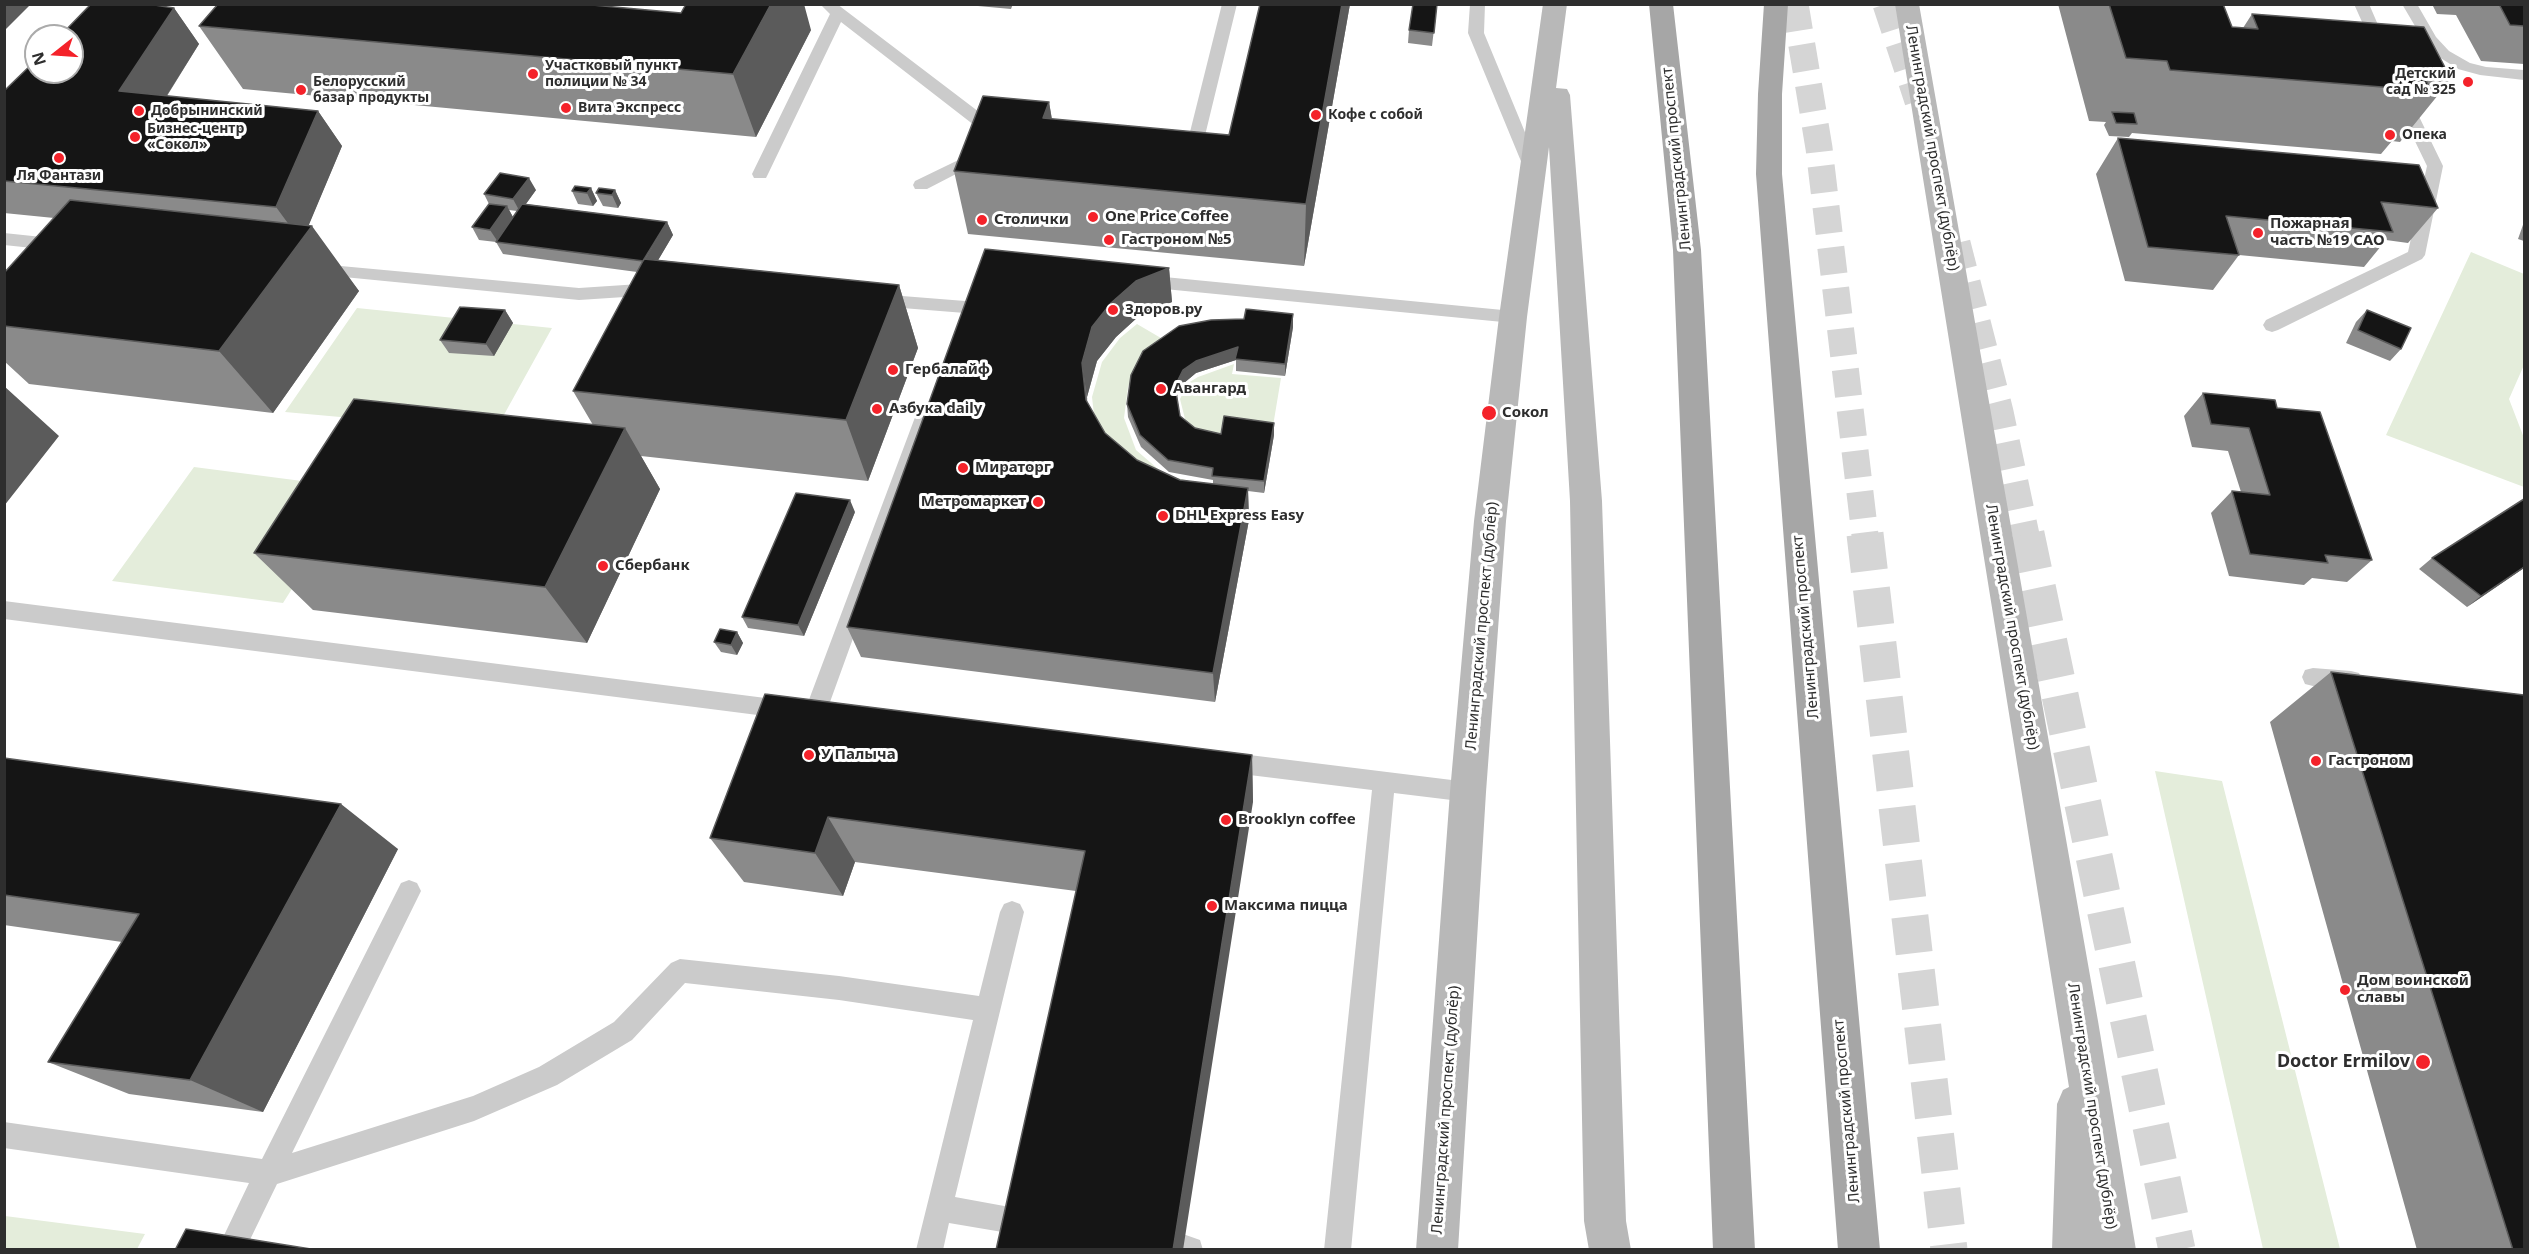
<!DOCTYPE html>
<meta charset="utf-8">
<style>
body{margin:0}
#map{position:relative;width:2529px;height:1254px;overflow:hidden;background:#fff;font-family:"Noto Sans",sans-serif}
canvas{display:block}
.frame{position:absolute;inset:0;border:6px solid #2e2e2e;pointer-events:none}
.north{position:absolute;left:24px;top:24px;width:60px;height:60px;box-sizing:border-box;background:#fff;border:2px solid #ababab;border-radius:50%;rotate:253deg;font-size:16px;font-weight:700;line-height:24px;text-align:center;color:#2e2e2e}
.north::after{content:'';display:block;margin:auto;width:21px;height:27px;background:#f4222a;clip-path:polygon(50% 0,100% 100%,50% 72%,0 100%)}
</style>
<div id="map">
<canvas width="2529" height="1254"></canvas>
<div class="frame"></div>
<div class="north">N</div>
</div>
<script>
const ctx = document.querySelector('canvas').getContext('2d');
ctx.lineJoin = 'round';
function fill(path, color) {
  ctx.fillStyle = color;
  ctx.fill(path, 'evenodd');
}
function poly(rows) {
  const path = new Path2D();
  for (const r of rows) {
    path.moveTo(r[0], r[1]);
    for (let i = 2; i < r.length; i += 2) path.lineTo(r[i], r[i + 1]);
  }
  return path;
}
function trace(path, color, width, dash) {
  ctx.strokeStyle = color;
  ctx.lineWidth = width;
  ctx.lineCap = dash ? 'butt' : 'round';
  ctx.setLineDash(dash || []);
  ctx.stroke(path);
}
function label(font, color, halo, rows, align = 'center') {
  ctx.font = font + ' "Noto Sans",sans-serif';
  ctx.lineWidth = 6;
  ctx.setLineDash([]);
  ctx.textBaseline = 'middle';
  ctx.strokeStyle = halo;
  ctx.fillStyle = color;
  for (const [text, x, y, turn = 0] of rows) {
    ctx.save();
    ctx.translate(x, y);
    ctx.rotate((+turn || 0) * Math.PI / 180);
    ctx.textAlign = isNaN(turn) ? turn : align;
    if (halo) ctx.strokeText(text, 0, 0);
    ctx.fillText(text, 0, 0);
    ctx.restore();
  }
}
fill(poly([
 [2471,252,2524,274,2524,365,2509,399,2524,438,2524,487,2386,435],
 [357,308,552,328,495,431,285,412],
 [1137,324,1166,341,1139,361,1128,387,1124,418,1136,450,1165,475,1206,485,1185,509,1096,432,1092,397,1102,362,1120,338],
 [1234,364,1232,374,1281,378,1272,432,1222,425,1219,442,1187,427,1180,399,1188,383,1198,377],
 [194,467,356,488,283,603,112,581],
 [2155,771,2222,781,2340,1249,2263,1249],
 [5,1216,145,1234,137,1249,5,1249]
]), '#e4eddb');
trace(poly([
 [1795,4,1819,148,1865,535],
 [1886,4,1918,101],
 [1957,243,2000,412,2026,535]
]), '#d5d5d5', 27, [27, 14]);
trace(poly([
 [1865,534,1949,1250],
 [2026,534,2177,1250]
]), '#d5d5d5', 37, [37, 18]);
fill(poly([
 [820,4,837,4,1004,131,1006,135,1004,139,992,139,841,22,768,174,766,178,754,178,752,174,830,14,820,4],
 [1222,4,1237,4,1200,156,1198,160,1189,161,1183,160,1181,156,1185,152,1222,4],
 [1470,4,1485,4,1484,33,1541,171,1539,175,1533,176,1527,175,1525,171,1468,33,1470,4],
 [2354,4,2369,4,2388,48,2385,51,2375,51,2354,4],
 [2402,4,2417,4,2436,37,2449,51,2470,63,2486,67,2524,70,2524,80,2480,75,2458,69,2439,57,2425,43,2402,4],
 [2403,95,2411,100,2443,166,2425,255,2422,259,2278,330,2272,332,2266,330,2263,325,2266,320,2408,252,2427,166,2395,100,2403,95],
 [979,150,985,151,987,155,985,159,927,189,915,189,913,185,915,181,979,150],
 [4,233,61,239,67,241,70,245,67,249,61,251,4,245,4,233],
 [319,264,579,288,655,283,661,285,664,289,661,293,655,295,579,300,313,274,310,270,313,266,319,264],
 [1144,275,1513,311,1519,312,1522,317,1519,322,1513,323,1144,287,1138,285,1135,281,1138,277,1144,275],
 [877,294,965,301,971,302,974,307,971,312,965,313,877,306,871,304,868,300,871,296,877,294],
 [926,405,933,407,935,412,826,713,823,720,815,723,807,720,804,713,917,412,919,407,926,405],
 [4,601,789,701,797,703,800,710,797,717,789,719,4,619,4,601],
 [2313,668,2351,671,2359,673,2362,680,2359,687,2351,689,2313,686,2305,684,2302,677,2305,670,2313,668],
 [1225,752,1468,782,1476,785,1479,792,1476,799,1468,802,1394,793,1351,1250,1324,1250,1372,790,1225,772,1217,769,1214,762,1217,755,1225,752],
 [409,880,417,883,421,891,292,1153,473,1096,539,1067,614,1022,671,963,680,959,839,976,979,996,1000,912,1004,904,1012,901,1020,904,1024,912,955,1197,1026,1210,1035,1214,1039,1223,1035,1232,1026,1236,949,1223,943,1250,916,1250,973,1020,839,1000,685,983,632,1040,557,1085,474,1121,277,1184,245,1250,217,1250,249,1183,4,1148,4,1122,262,1159,401,883,409,880],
 [1183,1234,1200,1240,1203,1250,1170,1250,1173,1238,1183,1234]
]), '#cbcbcb');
fill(poly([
 [1543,4,1567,4,1556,88,1567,89,1570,95,1602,501,1626,1221,1631,1250,1589,1250,1584,1221,1570,501,1549,147,1527,317,1506,521,1486,792,1458,1250,1416,1250,1450,792,1474,521,1499,317,1543,4],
 [1895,4,1919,4,2098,1021,2136,1250,2052,1250,2057,1104,2063,1090,2069,1087,1895,4]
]), '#b8b8b8');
fill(poly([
 [1649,4,1673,4,1701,250,1755,1250,1713,1250,1673,250,1649,4],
 [1764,4,1788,4,1782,94,1782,174,1880,1250,1838,1250,1756,174,1758,94,1764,4]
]), '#a6a6a6');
fill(poly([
 [956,4,1013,4,1011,9],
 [1260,4,1350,4,1304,266,968,234,954,171,1049,102,1052,119,1229,135],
 [1437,4,1432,46,1408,43,1409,30],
 [2058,4,2223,4,2232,27,2243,28,2252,14,2451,79,2400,142,2392,141,2381,154,2132,133,2129,137,2109,136,2104,125,2106,122,2089,121],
 [2432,4,2524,4,2524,64,2481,61,2456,15,2437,14],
 [174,8,199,44,167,96,318,111,342,146,308,226,359,291,273,413,29,384,4,361,4,273,54,218,4,213,4,91],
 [199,26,811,30,756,137,243,89],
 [2118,138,2438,208,2408,243,2386,240,2364,267,2239,255,2213,290,2125,281,2096,174],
 [591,188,597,201,593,206,578,204,572,191],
 [536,190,526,204,667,222,673,235,658,260,899,285,918,348,868,481,641,456,660,489,587,643,313,610,254,553,593,425,573,391,637,272,503,254,496,242,479,240,472,227,489,204,484,194],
 [509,210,517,211,513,217],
 [615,190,621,203,618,208,603,206,596,193],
 [2524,222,2524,241,2518,239],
 [1169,268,1172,302,1139,316,1116,337,1097,361,1087,397,1087,402,1105,433,1137,460,1180,480,1213,484,1213,480,1169,472,1141,447,1128,417,1127,404,1244,319,1293,314,1293,327,1285,376,1236,371,1236,360,1196,373,1184,383,1177,396,1180,416,1195,428,1221,434,1274,435,1264,493,1248,491,1249,520,1215,702,861,657,847,627],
 [505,310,513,323,494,356,449,353,440,340],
 [2367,310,2401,349,2390,361,2346,343,2356,322],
 [2203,393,2277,408,2372,560,2347,582,2312,578,2304,585,2229,576,2211,513,2232,491,2241,492,2228,451,2192,447,2184,416],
 [855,512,804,636,748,628,742,617],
 [2432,558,2524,568,2467,607,2419,569],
 [737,632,743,643,737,655,721,652,714,642],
 [2331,672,2524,695,2524,1250,2417,1250,2270,722],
 [765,694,1252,755,1253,802,1076,891,855,862,843,896,744,882,710,838],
 [4,758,398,849,263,1112,129,1094,48,1062,122,942,4,925]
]), '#8a8a8a');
fill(poly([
 [4,4,31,4,4,31],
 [771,4,804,4,811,30,756,137,733,74],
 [1342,4,1350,4,1304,266,1306,204],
 [174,8,199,44,147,127,119,91],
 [1049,102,1059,164,1043,118],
 [318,111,342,146,303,239,312,226,359,291,273,413,219,351,301,241,276,207],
 [529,178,536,190,520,212,513,199],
 [591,188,597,201,593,206,587,193],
 [615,190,621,203,618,208,612,195],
 [507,206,514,219,498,242,490,230],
 [667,222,673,235,650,274,644,261],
 [1169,268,1172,302,1139,316,1116,337,1097,361,1087,397,1092,433,1082,363,1092,327,1111,303,1136,281],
 [899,285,918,348,868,481,846,420],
 [505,310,513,323,494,356,486,344],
 [1293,314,1293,327,1285,376,1285,364],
 [1238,347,1236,360,1196,373,1184,383,1176,398,1175,386,1183,370,1196,361],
 [4,386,59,436,4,506],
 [1274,423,1274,435,1264,493,1264,481],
 [625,428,660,489,587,643,545,587],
 [1248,488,1249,520,1215,702,1213,673],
 [850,500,855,512,804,636,798,625],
 [2524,567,2524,568,2467,607,2481,596],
 [737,632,743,643,737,655,731,645],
 [1252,755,1253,802,1183,1250,1173,1250],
 [341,804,398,849,263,1112,190,1080],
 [828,817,855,862,843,896,815,853]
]), '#5b5b5b');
const building = poly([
 [91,4,148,4,174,8,119,91,318,111,276,207,4,181,4,91,36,60,36,72,72,72,72,36,60,36,91,4],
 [218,4,581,4,681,13,686,4,771,4,733,74,199,26,218,4],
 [1260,4,1342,4,1306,204,954,171,983,96,1049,102,1043,118,1229,135,1260,4],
 [1413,4,1437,4,1434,33,1409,30,1413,4],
 [2109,4,2223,4,2232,27,2258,29,2252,14,2424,27,2451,79,2424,77,2432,91,2170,70,2167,61,2126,58,2109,4],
 [2499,4,2524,4,2524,26,2510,25,2499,4],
 [2112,112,2134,113,2137,124,2116,123,2112,112],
 [2118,138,2419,165,2438,208,2381,202,2393,232,2226,216,2239,255,2148,247,2118,138],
 [500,173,529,178,513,199,484,194,500,173],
 [575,186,591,188,587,193,572,191,575,186],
 [599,188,615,190,612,195,596,193,599,188],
 [70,200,312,226,219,351,4,326,4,273,70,200],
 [489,204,507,206,490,230,472,227,489,204],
 [522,204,667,222,643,261,496,242,522,204],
 [985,249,1169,268,1136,281,1111,303,1092,327,1082,363,1086,400,1105,433,1137,460,1180,480,1248,488,1213,673,847,627,985,249],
 [644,259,899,285,846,420,573,391,644,259],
 [460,307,505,310,486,344,440,340,460,307],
 [1246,309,1293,314,1285,364,1235,359,1238,347,1196,361,1183,370,1175,386,1180,416,1195,428,1221,434,1224,416,1274,423,1264,481,1212,476,1213,468,1168,460,1140,435,1127,404,1131,375,1143,351,1179,326,1211,320,1244,319,1246,309],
 [2367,310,2411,328,2401,349,2358,330,2367,310],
 [2203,393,2275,400,2277,408,2320,412,2372,560,2325,555,2328,563,2250,554,2232,491,2270,495,2249,428,2211,424,2203,393],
 [354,399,625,428,545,587,254,553,354,399],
 [796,493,850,500,798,625,742,617,796,493],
 [2524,499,2524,567,2481,596,2432,558,2524,499],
 [720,629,737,632,731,645,714,642,720,629],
 [2331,672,2524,695,2524,1250,2513,1250,2331,672],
 [765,694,1252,755,1173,1250,996,1250,1085,851,828,817,815,853,710,838,765,694],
 [4,758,341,804,190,1080,48,1062,139,914,4,895,4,758],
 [186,1229,317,1250,175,1250,186,1229]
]);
fill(building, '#151515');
trace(building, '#5b5b5b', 1.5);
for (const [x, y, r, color] of [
 [533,74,6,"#f4222a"],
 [2468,82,6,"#f4222a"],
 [301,90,6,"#f4222a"],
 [566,108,6,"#f4222a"],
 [139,111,6,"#f4222a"],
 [1316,115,6,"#f4222a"],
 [2390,135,6,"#f4222a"],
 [135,137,6,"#f4222a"],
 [59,158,6,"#f4222a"],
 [1093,217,6,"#f4222a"],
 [982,220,6,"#f4222a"],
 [2258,233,6,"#f4222a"],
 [1109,240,6,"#f4222a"],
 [1113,310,6,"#f4222a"],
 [893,370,6,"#f4222a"],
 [1161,389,6,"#f4222a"],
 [877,409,6,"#f4222a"],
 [1489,413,8,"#f4222a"],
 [963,468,6,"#f4222a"],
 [1038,502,6,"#f4222a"],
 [1163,516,6,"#f4222a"],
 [603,566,6,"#f4222a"],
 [809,755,6,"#f4222a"],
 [2316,761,6,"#f4222a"],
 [1226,820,6,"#f4222a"],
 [1212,906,6,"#f4222a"],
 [2345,990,6,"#f4222a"],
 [2423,1062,8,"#f4222a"]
]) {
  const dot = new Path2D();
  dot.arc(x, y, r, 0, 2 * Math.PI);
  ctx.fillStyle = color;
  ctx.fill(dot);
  trace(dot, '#fff', 2);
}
label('bold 14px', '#2e2e2e', '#fff', [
 ["Участковый пункт",545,66],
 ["полиции № 34",545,82],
 ["Детский",2456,74,"right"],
 ["сад № 325",2456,90,"right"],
 ["Белорусский",313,82],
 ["базар продукты",313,98],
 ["Вита Экспресс",578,108],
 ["Добрынинский",151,111],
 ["Кофе с собой",1328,115],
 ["Бизнес-центр",147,129],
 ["«Сокол»",147,145],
 ["Опека",2402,135],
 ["Ля Фантази",59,176,"center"]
], 'left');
label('15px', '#2e2e2e', '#fff', [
 ["Ленинградский проспект (дублёр)",1932,148,80],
 ["Ленинградский проспект",1677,159,-96],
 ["Ленинградский проспект (дублёр)",1482,626,-85],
 ["Ленинградский проспект",1806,627,-95],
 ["Ленинградский проспект (дублёр)",2012,627,80],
 ["Ленинградский проспект (дублёр)",2092,1106,81],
 ["Ленинградский проспект (дублёр)",1446,1110,-86],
 ["Ленинградский проспект",1847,1111,-95]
]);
label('bold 15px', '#2e2e2e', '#fff', [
 ["One Price Coffee",1105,217],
 ["Столички",994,220],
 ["Пожарная",2270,224],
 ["часть №19 САО",2270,241],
 ["Гастроном №5",1121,240],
 ["Здоров.ру",1125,310],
 ["Гербалайф",905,370],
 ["Авангард",1173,389],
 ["Азбука daily",889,409],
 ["Сокол",1502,413],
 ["Мираторг",975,468],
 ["Метромаркет",1026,502,"right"],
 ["DHL Express Easy",1175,516],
 ["Сбербанк",615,566],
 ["У Палыча",821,755],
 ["Гастроном",2328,761],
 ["Brooklyn coffee",1238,820],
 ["Максима пицца",1224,906],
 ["Дом воинской",2357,981],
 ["славы",2357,998]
], 'left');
label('bold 18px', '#2e2e2e', '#fff', [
 ["Doctor Ermilov",2410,1062]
], 'right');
</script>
